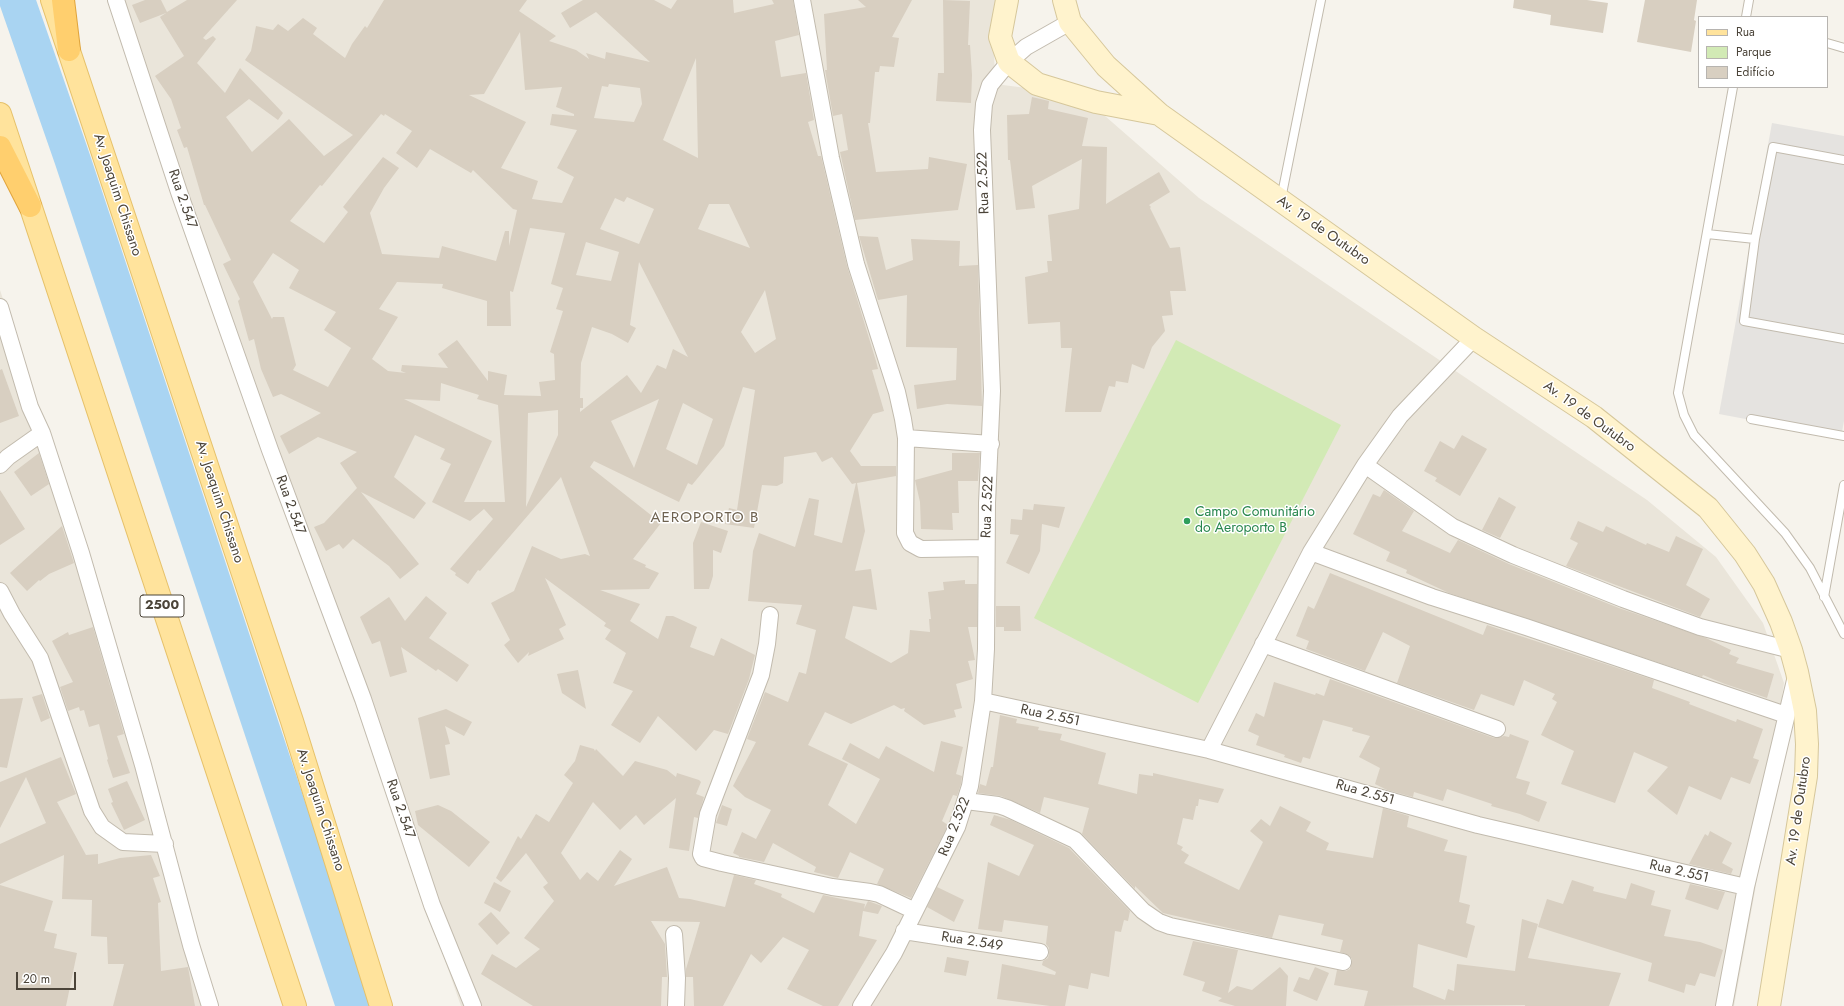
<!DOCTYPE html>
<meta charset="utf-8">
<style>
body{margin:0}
#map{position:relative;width:1844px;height:1006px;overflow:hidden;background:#f6f3ec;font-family:Jost,sans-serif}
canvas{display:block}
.legend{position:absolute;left:1698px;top:16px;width:130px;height:72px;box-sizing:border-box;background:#fff;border:1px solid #b7b4b0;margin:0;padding:5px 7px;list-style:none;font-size:12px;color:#4b4439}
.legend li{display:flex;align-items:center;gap:8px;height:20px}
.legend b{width:20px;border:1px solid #b7b4b0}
.scale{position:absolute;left:16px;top:972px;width:60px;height:18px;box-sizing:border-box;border:2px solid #4b4439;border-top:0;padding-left:5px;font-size:12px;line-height:14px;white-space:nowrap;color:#4b4439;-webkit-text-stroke:3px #fff;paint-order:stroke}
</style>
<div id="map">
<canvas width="1844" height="1006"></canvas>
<ul class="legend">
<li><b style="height:5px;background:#ffe39c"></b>Rua</li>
<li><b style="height:11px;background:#d2eab5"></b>Parque</li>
<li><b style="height:11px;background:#d8cfc1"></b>Edifício</li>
</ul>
<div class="scale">20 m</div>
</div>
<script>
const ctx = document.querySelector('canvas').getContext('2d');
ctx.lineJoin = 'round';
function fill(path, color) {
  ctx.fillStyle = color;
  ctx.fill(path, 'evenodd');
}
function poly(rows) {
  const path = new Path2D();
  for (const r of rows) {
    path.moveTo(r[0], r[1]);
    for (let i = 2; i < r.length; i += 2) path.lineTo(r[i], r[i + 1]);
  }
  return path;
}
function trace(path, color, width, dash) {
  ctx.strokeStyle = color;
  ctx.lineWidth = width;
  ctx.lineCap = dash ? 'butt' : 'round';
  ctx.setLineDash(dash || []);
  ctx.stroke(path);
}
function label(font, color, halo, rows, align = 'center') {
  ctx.font = font + ' Jost,sans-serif';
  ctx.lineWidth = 3;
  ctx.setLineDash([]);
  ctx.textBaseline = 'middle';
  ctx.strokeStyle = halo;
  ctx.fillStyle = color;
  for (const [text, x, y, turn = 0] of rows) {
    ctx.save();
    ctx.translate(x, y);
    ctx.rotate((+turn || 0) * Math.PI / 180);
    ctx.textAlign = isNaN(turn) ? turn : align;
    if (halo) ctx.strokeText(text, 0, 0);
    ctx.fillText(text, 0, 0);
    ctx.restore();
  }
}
fill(poly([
 [107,0,1006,0,994,50,995,84,1081,95,1199,198,1647,500,1716,557,1763,623,1784,683,1755,891,1734,1006,461,1006,317,595,192,256],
 [0,290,67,493,215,1006,0,1006]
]), '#eae5da');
fill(poly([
 [1176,340,1341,425,1198,703,1034,618]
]), '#d2eab5');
fill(poly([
 [1772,123,1844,136,1844,421,1841,437,1719,414]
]), '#e5e3e0');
trace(poly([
 [17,0,72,158,354,1006]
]), '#a9d4f2', 36);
fill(poly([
 [145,0,161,0,167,12,187,0,237,0,203,38,206,40,213,36,216,39,197,63,225,93,240,68,283,113,278,120,249,99,226,117,252,152,289,119,324,156,353,135,245,60,251,51,256,26,273,30,278,24,288,31,303,18,317,28,313,34,345,58,352,44,365,26,367,28,384,0,527,0,519,11,556,36,549,41,576,50,589,59,586,53,605,59,606,52,650,62,596,12,570,28,561,13,583,0,654,0,671,9,677,0,733,0,734,13,774,4,772,0,793,0,799,35,775,41,781,77,806,73,814,120,808,122,818,156,821,156,847,266,876,361,878,369,872,370,884,411,873,414,850,451,861,466,896,466,896,476,857,483,865,531,855,571,871,569,877,610,853,606,845,638,891,663,908,653,910,630,930,632,929,619,931,619,928,592,944,590,943,582,965,580,965,584,977,584,977,627,968,627,975,660,968,661,973,679,956,684,962,708,954,710,956,717,924,725,904,711,905,708,901,709,894,705,851,724,825,712,808,745,848,764,828,805,856,824,880,779,842,759,850,743,879,759,886,746,934,772,941,741,963,747,956,774,962,776,961,784,957,796,953,795,942,821,948,825,911,898,877,884,884,869,850,852,838,878,814,872,816,867,773,843,764,862,739,857,739,856,733,853,742,832,756,839,771,810,745,797,733,786,756,742,747,739,765,692,788,702,799,672,806,674,816,630,796,624,802,605,748,601,753,551,759,533,795,547,809,498,819,500,814,535,842,543,856,483,852,484,832,457,822,462,816,452,784,457,783,483,777,486,762,485,754,528,725,524,729,508,737,510,755,390,743,387,724,446,692,485,688,483,679,502,594,461,590,467,661,523,633,559,646,565,645,567,659,573,649,589,600,590,640,604,630,621,658,639,666,616,673,616,697,627,690,647,714,656,721,638,755,655,749,679,728,734,714,730,696,751,658,716,640,743,611,725,633,691,613,683,626,653,605,639,611,630,604,626,606,623,545,578,566,625,559,629,564,639,528,656,529,652,518,663,504,645,510,640,491,603,514,591,532,546,561,559,585,554,590,556,561,477,480,571,478,570,468,584,455,575,456,573,450,569,493,519,484,509,470,521,432,502,451,464,440,459,445,449,415,435,394,477,426,503,414,519,361,492,419,564,400,579,389,566,353,539,343,549,339,544,326,551,314,527,324,523,357,488,340,463,357,452,318,437,289,454,280,436,321,413,281,394,273,397,261,369,254,339,249,341,238,301,240,299,223,264,231,260,205,205,204,205,187,147,184,148,177,130,181,128,171,99,155,76,184,56,160,17,166,13,140,23,132,5],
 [520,32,525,90,562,87,556,107,574,114,574,116,552,114,550,125,577,130,557,168,574,177,562,203,532,199,538,181,501,168,526,122,469,95,484,94],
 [696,58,698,158,663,140],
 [609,84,640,88,642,104,634,122,594,118,602,86,608,87],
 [381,114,384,116,385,114,412,131,396,153,417,168,430,149,471,173,473,170,513,209,517,210,509,246,509,231,505,231,496,261,442,246,439,258,382,254,370,213,384,188,399,168,383,157,343,207,348,212,324,243,290,221,320,185,322,186],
 [627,197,654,209,639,244,600,229,615,198,624,202],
 [709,204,729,204,750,248,698,229],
 [530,228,565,233,551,284,563,288,556,309,563,311,550,352,554,354,555,380,539,382,541,396,504,395,507,375,488,371,488,381,457,340,438,354,448,368,402,365,401,371,406,373,388,371,372,359,398,317,379,309,397,282,443,284,442,288,487,301,487,326,511,326,510,291,513,292],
 [586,242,619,252,611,281,576,275],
 [273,253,299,270,289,288,336,312,324,330,351,348,328,387,293,370,296,365,284,317,273,317,272,319,253,282],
 [639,262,688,357,673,349,666,369,657,365,641,393,627,375,580,412,580,408,583,408,583,398,580,398,581,363,592,327,612,334,628,343,636,328,630,325],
 [765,290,776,339,755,353,741,332],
 [441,383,479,395,477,399,498,405,505,502,464,502,492,441,404,399,440,401],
 [659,399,634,468,611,421],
 [683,403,713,419,697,465,666,449],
 [558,410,558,435,526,507,528,413],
 [858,0,912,0,892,37,899,38,894,67,880,66,879,72,875,72,870,123,868,123,876,172,928,169,929,157,967,164,958,210,855,220,840,152,848,150,842,114,833,116,825,70,827,70,824,14,866,7],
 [943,0,970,1,968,45,970,45,972,75,971,103,936,101,938,73,944,73],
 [1514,0,1587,0,1608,3,1603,33,1550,25,1551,15,1513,8],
 [1645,0,1697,0,1694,20,1696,21,1691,52,1637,42],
 [1032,97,1049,101,1048,109,1088,118,1082,146,1107,147,1106,204,1159,172,1170,192,1149,205,1151,207,1150,208,1170,248,1180,247,1186,291,1170,291,1173,315,1162,316,1165,331,1152,347,1144,369,1132,364,1128,383,1116,381,1115,387,1109,386,1101,412,1065,412,1072,348,1061,348,1060,322,1028,324,1025,277,1048,272,1047,261,1052,261,1048,215,1079,209,1082,159,1032,186,1035,208,1016,210,1010,160,1008,160,1007,115,1029,114],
 [859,236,878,237,886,270,913,260,911,239,960,241,959,266,978,265,982,406,947,404,917,409,914,385,956,380,957,348,906,347,907,295,878,300],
 [2,369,19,416,0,423,0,370],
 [1462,435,1487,449,1460,496,1435,481,1437,478,1424,471,1440,441,1454,449],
 [39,453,49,484,31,496,14,472],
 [952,453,980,453,978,481,958,481,959,513,952,513,953,530,921,529,920,502,915,480,952,470],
 [0,490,25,529,0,545],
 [1384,490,1414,511,1402,531,1450,553,1458,540,1509,564,1619,608,1706,638,1731,650,1729,654,1739,658,1736,663,1774,674,1767,698,1725,684,1703,675,1702,677,1449,593,1406,573,1407,570,1386,561,1390,552,1353,534,1373,494,1380,497],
 [1499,497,1516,507,1500,538,1482,530],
 [1034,504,1065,507,1059,528,1042,524,1040,551,1029,574,1006,563,1019,535,1010,534,1011,519,1022,520,1023,509,1033,510],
 [1578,521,1603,532,1606,526,1646,545,1647,543,1669,552,1676,536,1703,549,1686,585,1710,599,1700,617,1566,566,1578,543,1570,539],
 [701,522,728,531,721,553,713,550,713,576,709,589,694,589,693,543],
 [62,526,74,563,49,574,40,581,39,580,27,591,10,573],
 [1330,573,1483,635,1487,625,1654,680,1652,688,1690,702,1689,704,1736,722,1737,719,1763,729,1753,758,1759,760,1750,784,1731,777,1721,800,1689,786,1677,815,1647,791,1668,767,1634,752,1615,803,1561,784,1574,751,1541,735,1557,702,1552,699,1555,694,1524,680,1514,706,1481,694,1474,710,1397,683,1410,646,1383,632,1365,671,1306,649,1309,641,1296,636,1308,606,1314,609],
 [426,596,447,613,429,638,469,665,457,682,438,669,436,671,401,647,407,672,390,677,380,641,372,644,360,617,389,597,405,621],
 [996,606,1020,606,1021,631,1004,631,1004,627,996,627],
 [93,627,124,734,117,736,130,773,113,778,107,760,108,759,99,724,89,727,84,710,80,711,79,707,68,711,60,687,73,682,52,641,68,632,69,635],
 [578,670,586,709,562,693,557,674],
 [1330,679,1494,738,1499,738,1504,736,1509,737,1510,734,1529,741,1516,778,1530,782,1526,794,1547,802,1539,822,1520,814,1491,806,1492,804,1447,789,1443,801,1414,792,1413,797,1387,790,1375,784,1380,768,1359,757,1370,736,1352,731,1353,728,1323,720,1310,759,1303,757,1301,763,1284,757,1285,755,1256,745,1259,736,1248,731,1256,713,1264,717,1274,682,1315,695,1316,693,1324,696],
 [42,694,50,718,41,722,32,697],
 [23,698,7,768,0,767,0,699],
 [446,709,472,722,464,736,445,726,450,744,445,745,450,775,430,779,418,718],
 [1000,715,1017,719,1016,723,1039,727,1038,730,1062,734,1060,740,1106,753,1098,784,1137,794,1139,774,1153,776,1153,773,1224,789,1218,803,1199,799,1198,806,1196,806,1193,820,1183,818,1177,844,1183,847,1181,850,1189,855,1184,863,1239,890,1263,842,1250,831,1261,819,1270,826,1280,806,1311,822,1306,831,1329,843,1326,850,1373,858,1383,808,1409,816,1407,827,1448,840,1444,851,1467,856,1459,902,1470,905,1466,923,1475,926,1467,958,1418,944,1413,987,1445,1000,1448,989,1454,991,1457,964,1515,971,1522,919,1538,924,1528,958,1621,973,1609,1006,1525,1006,1525,1005,1364,1006,1368,991,1334,985,1337,970,1346,971,1350,969,1352,959,1349,955,1340,952,1343,940,1321,935,1324,924,1279,915,1272,938,1163,913,1135,886,1135,889,1082,834,1089,808,1044,797,1040,813,1001,796,978,793,980,784,986,786,991,767,993,767],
 [580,745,594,749,595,751,596,749,623,776,635,761,667,770,676,777,677,773,699,780,701,782,696,794,704,797,698,818,694,817,689,851,669,848,676,798,644,825,636,815,620,830,593,802,561,853,580,880,587,872,598,881,620,850,632,859,614,886,667,867,679,898,690,899,725,907,734,875,756,880,754,884,782,894,781,897,814,913,823,895,865,904,864,909,868,901,882,906,878,914,863,911,859,936,877,940,838,1006,823,1006,787,989,809,950,783,937,761,963,751,954,723,1006,694,1006,693,977,686,977,686,969,700,922,651,921,665,944,667,977,662,977,661,1006,533,1006,481,974,492,954,516,968,540,949,524,938,554,901,543,887,548,883,526,853,501,882,496,878,518,836,521,839,536,814,549,822,573,783,564,775,575,761],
 [61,757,76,794,57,802,86,855,98,854,98,864,120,858,151,855,160,876,153,878,161,902,158,903,161,971,188,967,195,1006,113,1006,124,964,108,964,107,937,91,936,92,900,62,899,64,855,0,884,0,844,46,823,26,777,0,828,0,782],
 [127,781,145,820,124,830,111,803,113,802,108,789],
 [438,805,451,811,490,842,469,867,418,825,415,811],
 [722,805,732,809,727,826,716,823],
 [994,815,1011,820,1069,848,1130,911,1128,921,1124,920,1121,932,1115,931,1109,977,1091,973,1088,989,1069,985,1065,1006,1050,1006,997,999,1002,964,1055,975,1056,972,1042,965,1043,961,1048,958,1049,953,1049,948,1046,944,1048,926,1004,920,1002,932,978,929,988,862,1019,876,1034,845,990,825],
 [1710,831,1732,843,1722,863,1733,869,1731,874,1689,864,1705,834,1708,836],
 [1572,880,1594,887,1593,891,1626,899,1631,883,1655,891,1651,905,1671,910,1664,936,1700,942,1723,950,1715,977,1700,973,1695,986,1686,984,1684,993,1648,981,1652,963,1538,927,1547,899,1563,904],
 [494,882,511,891,500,912,484,903],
 [1690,884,1725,892,1718,910,1685,899],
 [0,885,53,901,44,931,57,934,54,948,77,953,66,1006,0,1006],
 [937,887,964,900,954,922,927,907],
 [491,912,510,933,497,945,478,924],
 [1193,941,1238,950,1228,993,1237,986,1252,990,1280,967,1288,976,1286,1006,1235,1006,1218,1001,1222,998,1202,991,1205,982,1183,975],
 [947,957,969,961,966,976,944,972],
 [1315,967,1329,973,1317,1001,1293,991,1299,977,1309,980]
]), '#d8cfc1');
const lane = poly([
 [1746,17,1749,0],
 [1827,43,1844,48],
 [1733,87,1678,393,1684,415,1694,435,1785,533,1810,568,1844,634],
 [1281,199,1321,0],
 [1707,234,1755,239,1773,147,1844,160],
 [1755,239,1744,321,1844,339],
 [1751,419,1844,436],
 [1824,597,1844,485]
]);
const street = poly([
 [116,0,179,192,270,450,363,699,432,905,473,1006],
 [802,0,831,158,856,264,897,392,903,419,906,438,905,533,910,543,921,549,986,548],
 [0,307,30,407,42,433,81,553,143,765,191,945,210,1006],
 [906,438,991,444],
 [0,465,8,457,42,433],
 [1365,465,1453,527,1513,555,1623,599,1700,627,1791,650],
 [1311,552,1432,597,1526,627,1786,715],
 [0,591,12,614,40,658,92,811,102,827,123,842,165,844],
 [770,615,767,644,761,675,708,814,701,854,703,858,722,863,832,887,870,892,879,894,915,911],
 [1263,644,1497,729],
 [983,701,1209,750,1478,825,1746,887],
 [1209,750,1311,552,1365,465,1400,416,1474,338],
 [966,801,998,805,1007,808,1075,840,1143,911,1159,922,1170,926,1343,962],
 [904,931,1040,952],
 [674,934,677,978,676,1006],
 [861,1006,894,953,957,827,970,786,983,701,986,649,987,503,992,391,982,130,984,104,990,85,1009,62,1026,47,1070,22],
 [1724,1006,1746,887,1796,676]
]);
const secondary = poly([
 [1007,0,1000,37,1009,62,1037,84,1096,102,1159,114],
 [1064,0,1070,22,1106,66,1159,114,1474,338,1594,417,1708,508,1745,554,1764,584,1781,622,1791,650,1797,672,1805,711,1807,744,1806,776,1769,1006]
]);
const primary = poly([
 [52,0,292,721,381,1006],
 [0,114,295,1006]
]);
const highway = poly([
 [63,0,69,50],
 [0,147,30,206]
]);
trace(lane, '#c2bbae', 10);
trace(street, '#c2bbae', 18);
trace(secondary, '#d6c79b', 24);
trace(primary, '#e6c16a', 24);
trace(highway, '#e0a43c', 24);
trace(lane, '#fff', 8);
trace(street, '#fff', 16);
trace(secondary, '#fff3cd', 22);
trace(primary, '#ffe39c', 22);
trace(highway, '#ffcf6e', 22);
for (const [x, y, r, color] of [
 [1187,521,4,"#2e9e5b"]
]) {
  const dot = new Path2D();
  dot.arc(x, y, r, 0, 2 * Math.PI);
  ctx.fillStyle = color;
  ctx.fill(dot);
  trace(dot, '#fff', 1.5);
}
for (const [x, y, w] of [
 [162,606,44]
]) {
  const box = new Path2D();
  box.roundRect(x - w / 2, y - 11, w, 22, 3);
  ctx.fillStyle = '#fff';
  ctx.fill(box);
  trace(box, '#4b4439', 1);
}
label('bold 13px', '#4b4439', null, [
 ["2500",162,606]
]);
label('14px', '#4b4439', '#fff', [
 ["Rua 2.522",984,183,-92],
 ["Av. Joaquim Chissano",117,195,72],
 ["Rua 2.547",182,199,71],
 ["Av. 19 de Outubro",1323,231,35],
 ["Av. 19 de Outubro",1589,417,36],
 ["Av. Joaquim Chissano",219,502,72],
 ["Rua 2.547",290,505,70],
 ["Rua 2.522",988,507,-88],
 ["Rua 2.551",1050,716,12],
 ["Rua 2.551",1365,793,16],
 ["Rua 2.547",400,809,71],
 ["Av. Joaquim Chissano",320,810,72],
 ["Av. 19 de Outubro",1799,811,-82],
 ["Rua 2.522",955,827,-68],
 ["Rua 2.551",1679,872,13],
 ["Rua 2.549",972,942,9]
]);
label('14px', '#27864d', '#fff', [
 ["Campo Comunitário",1195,513],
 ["do Aeroporto B",1195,529]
], 'left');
ctx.letterSpacing = '1px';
label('15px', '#6e6250', '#fff', [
 ["AEROPORTO B",705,518]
]);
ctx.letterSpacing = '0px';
</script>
